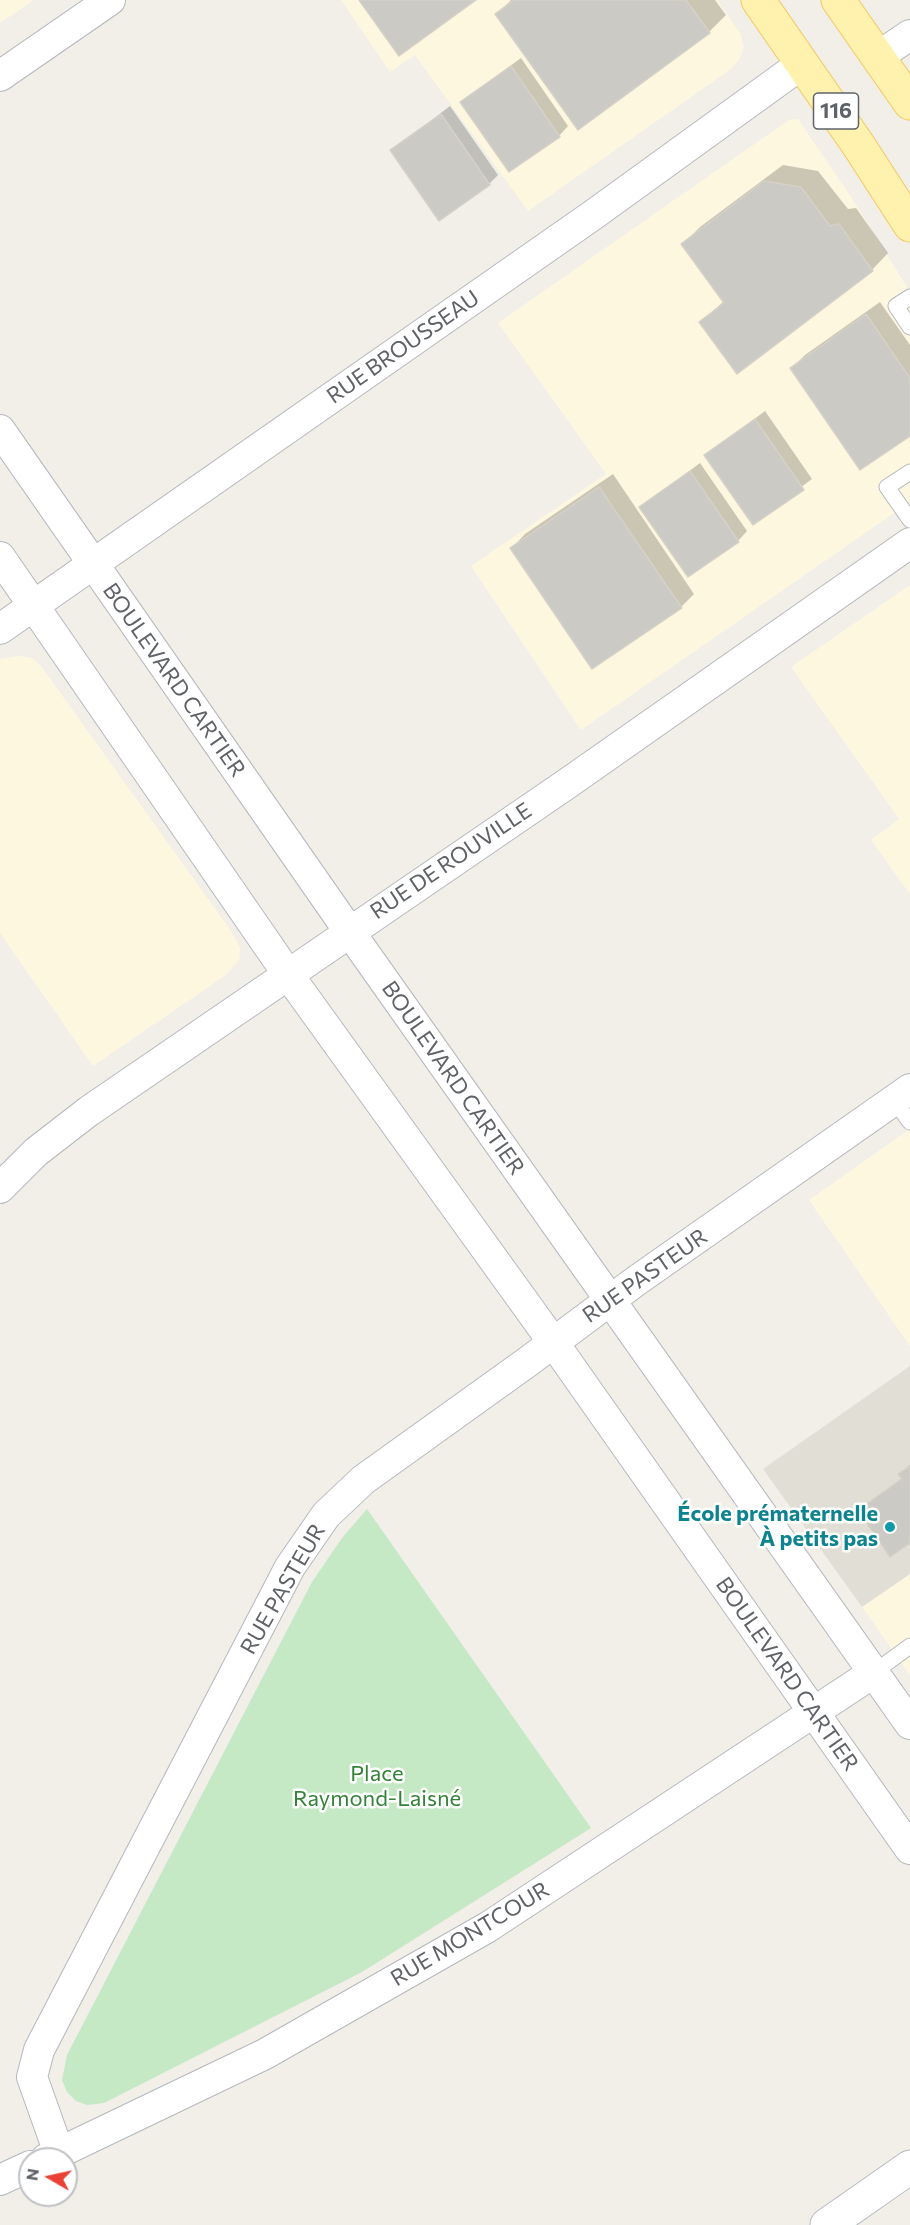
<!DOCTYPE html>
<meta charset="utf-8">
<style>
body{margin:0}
#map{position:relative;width:910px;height:2225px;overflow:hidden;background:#f1efe8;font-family:Commissioner,sans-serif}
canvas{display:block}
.north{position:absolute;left:18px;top:2147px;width:60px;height:60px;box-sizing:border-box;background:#fff;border:2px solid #bfc1c3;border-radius:50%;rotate:279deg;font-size:16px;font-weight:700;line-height:24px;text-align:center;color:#5f6368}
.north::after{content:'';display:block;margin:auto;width:21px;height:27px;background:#ea4335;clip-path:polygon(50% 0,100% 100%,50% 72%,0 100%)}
</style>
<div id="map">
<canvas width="910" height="2225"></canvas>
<div class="north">N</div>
</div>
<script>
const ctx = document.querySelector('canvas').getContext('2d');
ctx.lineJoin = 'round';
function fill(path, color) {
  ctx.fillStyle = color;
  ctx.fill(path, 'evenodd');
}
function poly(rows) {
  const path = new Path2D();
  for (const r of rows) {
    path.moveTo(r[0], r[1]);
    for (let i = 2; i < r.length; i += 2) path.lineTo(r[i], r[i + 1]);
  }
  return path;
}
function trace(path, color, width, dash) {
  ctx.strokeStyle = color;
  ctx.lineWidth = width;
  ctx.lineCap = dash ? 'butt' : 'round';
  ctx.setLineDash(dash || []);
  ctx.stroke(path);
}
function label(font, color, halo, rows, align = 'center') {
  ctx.font = font + ' Commissioner,sans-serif';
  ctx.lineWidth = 5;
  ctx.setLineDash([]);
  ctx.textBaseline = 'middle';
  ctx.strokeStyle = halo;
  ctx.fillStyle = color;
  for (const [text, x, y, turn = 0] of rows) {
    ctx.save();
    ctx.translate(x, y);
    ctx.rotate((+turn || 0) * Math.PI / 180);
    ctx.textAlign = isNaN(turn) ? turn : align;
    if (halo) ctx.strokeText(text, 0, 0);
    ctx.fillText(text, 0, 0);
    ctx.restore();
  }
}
fill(poly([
 [0,0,34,0,0,23],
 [341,0,717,0,740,33,744,47,739,60,731,69,528,211,415,55,390,72],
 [798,119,857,206,910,292,910,502,581,730,471,566,606,474,498,323,789,120],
 [910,585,910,894,871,840,899,819,791,667],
 [19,656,32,658,41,666,231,931,240,948,239,960,226,975,93,1066,0,933,0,659],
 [910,1129,910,1346,809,1200],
 [910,1574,910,1675,862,1607]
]), '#fef7e0');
fill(poly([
 [910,1366,910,1574,862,1607,763,1469]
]), '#e1ded6');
fill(poly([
 [367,1509,591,1828,362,1972,104,2103,87,2105,76,2101,67,2092,62,2080,67,2055,312,1582,342,1538]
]), '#c5e8c5');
fill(poly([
 [511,0,715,0,726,15,709,32,497,14],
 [521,58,568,126,559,136,461,102],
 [450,106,498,175,489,184,392,150],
 [783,165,818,171,848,209,856,208,888,253,872,270,701,322,724,301,683,244,700,227],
 [880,302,910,345,910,434,792,368,805,355],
 [765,411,812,479,753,523,706,455],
 [700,463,747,531,738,541,641,507],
 [613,474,694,594,681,607,512,548,525,534],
 [910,1465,910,1542,860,1510,902,1478,900,1474]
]), '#0003');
const building = poly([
 [359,0,476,0,399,56,359,0],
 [514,0,686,0,710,33,578,130,495,14,514,0],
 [511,66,560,137,509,172,460,102,511,66],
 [441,114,490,185,439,221,390,150,441,114],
 [764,181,801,187,830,226,839,224,873,271,737,374,699,322,724,303,681,244,764,181],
 [866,314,910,378,910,436,860,470,790,368,866,314],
 [755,419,804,490,753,525,704,455,755,419],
 [690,471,739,542,688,577,639,507,690,471],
 [599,487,682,608,592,669,510,548,599,487],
 [910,1466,910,1543,890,1557,858,1510,902,1479,898,1474,910,1466]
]);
fill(building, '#cccac5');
trace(building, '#d6d1c6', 1.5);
const lane = poly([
 [910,297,896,306,910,327],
 [910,472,887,487,910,520],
 [894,1100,910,1122],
 [873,1673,910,1646]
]);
const street = poly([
 [879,56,910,35],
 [0,76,110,0],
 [0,430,349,931,910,1724],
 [0,557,287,973,553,1342,910,1849],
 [0,629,593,215,803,63],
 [0,1188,36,1152,89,1111,568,783,910,543],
 [59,2153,32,2077,39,2050,290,1567,326,1515,363,1480,526,1363,636,1281,910,1089],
 [46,2159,265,2054,488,1927,873,1673],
 [0,2180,30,2166]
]);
const secondary = poly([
 [827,2225,910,2167]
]);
const primary = poly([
 [758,0,859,146,910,225],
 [838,0,910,103]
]);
trace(lane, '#b5b8bc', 17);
trace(street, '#b5b8bc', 32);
trace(secondary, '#b6babf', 35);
trace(primary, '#f2c960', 35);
trace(lane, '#fff', 15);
trace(street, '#fff', 30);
trace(secondary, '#fff', 33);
trace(primary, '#fff2af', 33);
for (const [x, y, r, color] of [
 [890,1527,6,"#0f9aa8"]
]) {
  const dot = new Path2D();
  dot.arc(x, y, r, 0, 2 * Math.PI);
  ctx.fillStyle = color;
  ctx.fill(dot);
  trace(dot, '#fff', 2);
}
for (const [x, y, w] of [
 [836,111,45]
]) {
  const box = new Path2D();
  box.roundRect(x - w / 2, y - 18, w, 36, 4.5);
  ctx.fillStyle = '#fff';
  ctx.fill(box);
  trace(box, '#5f6368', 1.5);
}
label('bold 21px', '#5f6368', null, [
 ["116",836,111]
]);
label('22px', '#5f6368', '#fff', [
 ["RUE BROUSSEAU",403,347,-35],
 ["BOULEVARD CARTIER",174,680,55],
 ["RUE DE ROUVILLE",451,861,-34],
 ["BOULEVARD CARTIER",453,1078,55],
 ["RUE PASTEUR",645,1276,-35],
 ["RUE PASTEUR",283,1589,-60],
 ["BOULEVARD CARTIER",787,1674,55],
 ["RUE MONTCOUR",470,1934,-31]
]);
label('bold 22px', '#0d838f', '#fff', [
 ["École prématernelle",878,1514],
 ["À petits pas",878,1539]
], 'right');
label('22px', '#348238', '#fff', [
 ["Place",377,1774],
 ["Raymond-Laisné",377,1799]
]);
</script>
